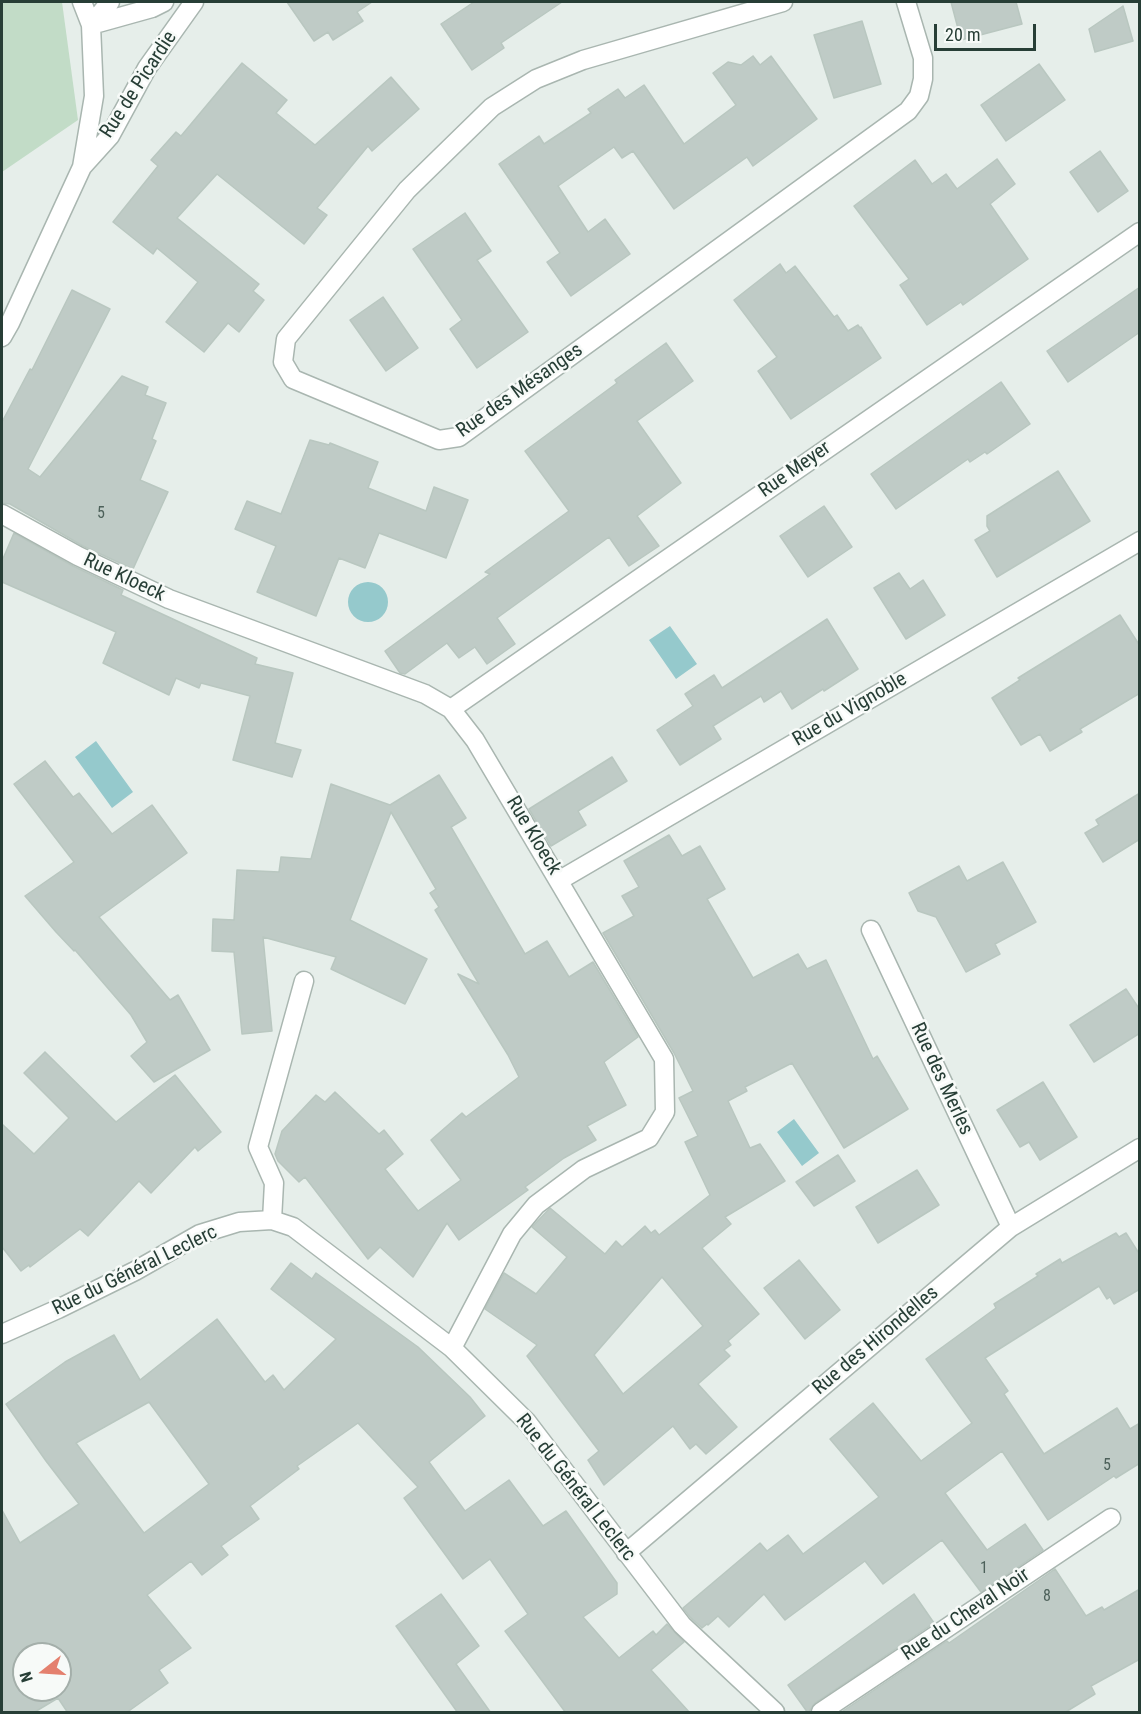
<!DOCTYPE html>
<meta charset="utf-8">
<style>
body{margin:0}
#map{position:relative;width:1141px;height:1714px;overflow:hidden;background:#e6eeea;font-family:"Roboto Condensed",sans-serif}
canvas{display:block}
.frame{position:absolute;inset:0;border:3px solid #273e36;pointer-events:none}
.north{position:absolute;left:12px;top:1642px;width:60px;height:60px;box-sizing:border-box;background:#f7faf8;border:2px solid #a4afaa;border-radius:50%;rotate:253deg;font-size:16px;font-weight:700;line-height:24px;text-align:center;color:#273e36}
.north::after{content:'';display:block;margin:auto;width:21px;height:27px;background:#e4806e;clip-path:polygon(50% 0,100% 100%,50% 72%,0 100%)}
.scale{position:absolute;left:934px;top:24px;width:102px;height:27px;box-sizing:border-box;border:3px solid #273e36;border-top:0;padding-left:8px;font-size:18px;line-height:21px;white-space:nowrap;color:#273e36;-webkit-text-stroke:4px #f7faf8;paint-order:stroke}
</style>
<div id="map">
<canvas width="1141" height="1714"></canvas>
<div class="frame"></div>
<div class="north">N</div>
<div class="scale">20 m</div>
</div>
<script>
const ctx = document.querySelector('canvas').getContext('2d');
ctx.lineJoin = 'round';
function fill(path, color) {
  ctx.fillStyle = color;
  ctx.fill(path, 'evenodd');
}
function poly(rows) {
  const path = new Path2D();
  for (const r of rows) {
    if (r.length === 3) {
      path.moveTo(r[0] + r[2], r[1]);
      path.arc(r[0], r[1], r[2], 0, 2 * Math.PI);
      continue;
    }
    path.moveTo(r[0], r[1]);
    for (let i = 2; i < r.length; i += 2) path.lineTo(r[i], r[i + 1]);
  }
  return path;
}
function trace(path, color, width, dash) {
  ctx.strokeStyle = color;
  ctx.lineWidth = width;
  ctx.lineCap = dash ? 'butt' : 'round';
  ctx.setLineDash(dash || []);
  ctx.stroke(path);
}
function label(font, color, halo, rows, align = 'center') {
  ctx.font = font + ' "Roboto Condensed",sans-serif';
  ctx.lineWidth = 5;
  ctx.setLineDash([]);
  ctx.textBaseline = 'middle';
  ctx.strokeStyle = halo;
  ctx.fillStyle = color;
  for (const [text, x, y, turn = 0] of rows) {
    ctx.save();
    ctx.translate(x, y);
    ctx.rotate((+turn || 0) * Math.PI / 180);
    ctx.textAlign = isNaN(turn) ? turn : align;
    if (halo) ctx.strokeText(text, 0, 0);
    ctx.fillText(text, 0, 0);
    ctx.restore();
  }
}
fill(poly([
 [2,2,62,2,78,120,2,172]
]), '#c2dcc7');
fill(poly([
 [368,602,20],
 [670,626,697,664,676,679,649,640],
 [96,741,133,792,112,808,75,757],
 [794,1119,819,1153,802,1166,777,1132]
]), '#95c9cc');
const building = poly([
 [287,2,372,2,357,12,363,21,333,40,328,32,314,41,287,2],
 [474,2,562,2,501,43,504,48,472,70,441,24,474,2],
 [951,2,1016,2,1022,24,961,40,951,2],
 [1123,6,1133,41,1095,52,1089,29,1123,6],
 [862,21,881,84,834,98,814,35,862,21],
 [753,56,760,65,771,56,817,119,753,166,747,157,674,209,633,151,622,158,614,147,558,186,588,232,605,219,630,254,571,296,547,262,560,253,499,164,539,136,544,144,591,113,588,109,618,89,625,98,644,85,684,144,736,105,713,73,728,62,741,65,753,56],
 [242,63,287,100,276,113,315,145,391,77,419,109,372,151,368,146,317,208,327,215,304,244,217,174,177,218,259,284,253,291,264,300,239,332,228,323,204,352,166,322,198,282,157,248,153,254,113,222,158,166,151,160,176,132,181,136,242,63],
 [1039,64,1065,100,1006,141,981,105,1039,64],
 [1100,151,1128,191,1098,212,1070,172,1100,151],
 [997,159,1015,184,990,204,1028,259,963,305,961,302,927,325,900,285,909,279,854,206,915,160,932,184,946,174,957,189,997,159],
 [465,213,491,251,477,260,528,332,477,368,450,329,462,320,413,249,465,213],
 [780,264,786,273,795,266,834,317,837,315,848,331,858,325,860,328,861,327,881,358,791,419,758,371,777,357,734,300,780,264],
 [1140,287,1140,332,1068,382,1047,351,1140,287],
 [72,290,110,309,28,469,40,477,122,376,148,387,145,395,166,403,152,439,156,441,140,480,168,492,133,569,83,546,10,504,2,503,2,422,30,369,32,370,72,290],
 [383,297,418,348,386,371,350,320,383,297],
 [666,343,693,381,637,421,681,483,637,516,659,546,629,566,609,537,497,618,515,644,487,664,475,647,459,658,447,643,405,674,400,673,385,651,490,574,485,572,569,511,525,451,617,383,615,380,666,343],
 [1001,382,1030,424,987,454,985,452,970,462,968,459,896,509,871,474,1001,382],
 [310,440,329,445,330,443,378,462,368,488,426,511,434,487,468,500,446,558,379,533,365,568,339,558,316,616,257,592,276,546,235,529,247,501,281,514,310,440],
 [1058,471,1090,521,997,577,975,540,990,531,987,526,987,516,1058,471],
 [824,506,852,547,808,577,780,536,824,506],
 [14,533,73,566,123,590,121,595,257,658,255,664,293,673,275,743,301,750,292,777,233,760,250,696,201,683,199,688,176,678,169,695,103,663,116,632,2,582,2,561,14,533],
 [899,573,910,589,923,580,945,615,906,639,874,588,899,573],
 [1120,615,1140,646,1140,693,1080,729,1082,732,1050,751,1040,734,1021,745,992,698,1020,680,1018,678,1120,615],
 [827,619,858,669,824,691,823,689,792,709,781,691,764,702,761,696,713,726,721,739,680,765,657,730,693,706,685,694,714,675,722,688,827,619],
 [612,757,627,781,578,811,586,825,551,846,529,809,612,757],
 [45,761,73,797,79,793,112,834,152,805,187,853,99,917,170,1000,178,995,210,1050,154,1082,131,1056,147,1042,131,1015,75,950,74,951,56,932,25,896,74,862,14,784,45,761],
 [439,775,466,818,451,827,525,954,547,941,569,977,593,962,638,1037,604,1062,626,1105,587,1126,596,1140,564,1158,525,1187,528,1190,459,1240,447,1223,413,1277,380,1247,368,1259,305,1177,299,1182,278,1161,275,1154,282,1131,316,1095,325,1102,335,1092,379,1134,384,1130,403,1154,385,1169,418,1211,461,1180,431,1140,462,1113,466,1117,519,1077,508,1055,458,974,479,984,435,910,439,907,430,893,436,889,391,812,350,920,427,959,405,1004,331,969,336,957,263,937,272,1031,242,1034,234,952,212,951,213,919,234,920,237,870,279,872,281,857,311,859,331,784,390,805,439,775],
 [1140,793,1140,839,1103,862,1085,833,1099,825,1096,820,1140,793],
 [669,835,682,856,700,846,725,889,707,899,753,978,798,954,807,969,826,960,873,1059,877,1056,908,1109,844,1148,792,1063,745,1087,747,1091,728,1101,750,1148,760,1144,785,1181,725,1217,731,1224,702,1248,759,1314,728,1341,731,1345,724,1350,730,1356,698,1384,737,1427,706,1454,696,1444,690,1449,673,1426,604,1485,588,1460,599,1451,527,1356,537,1345,485,1309,504,1273,536,1294,567,1257,532,1227,550,1208,605,1254,616,1241,622,1247,645,1226,651,1233,655,1230,659,1235,710,1195,685,1142,698,1136,679,1098,693,1091,674,1053,603,933,634,916,622,896,639,887,624,861,669,835],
 [662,1277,703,1326,623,1394,594,1355,662,1277],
 [1003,862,1036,922,995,944,1000,954,966,972,936,917,918,911,909,893,959,866,967,881,1003,862],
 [1126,989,1140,1010,1140,1033,1094,1062,1070,1025,1126,989],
 [45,1052,116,1122,175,1075,221,1132,198,1151,195,1147,151,1193,139,1181,88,1236,80,1229,30,1267,29,1265,21,1271,2,1247,2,1124,34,1154,69,1118,24,1073,45,1052],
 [1043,1082,1077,1137,1040,1160,1029,1142,1020,1147,997,1110,1043,1082],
 [838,1155,855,1181,814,1206,796,1182,838,1155],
 [917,1170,939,1205,878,1243,856,1207,917,1170],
 [1116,1233,1119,1237,1126,1233,1140,1255,1140,1289,1114,1304,1110,1297,1107,1299,1099,1286,985,1358,1008,1391,1004,1394,1044,1454,1117,1408,1130,1429,1140,1423,1140,1463,1116,1478,1114,1476,1048,1520,1002,1451,945,1493,987,1550,1025,1524,1043,1550,981,1592,942,1540,883,1584,865,1561,785,1620,764,1594,729,1627,718,1616,708,1625,707,1624,702,1628,690,1617,683,1608,760,1543,767,1551,788,1535,803,1554,879,1497,830,1439,873,1403,921,1461,972,1423,926,1359,996,1308,994,1304,1038,1276,1036,1274,1060,1259,1062,1263,1116,1233],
 [799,1260,840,1310,805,1339,764,1288,799,1260],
 [291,1263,312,1279,316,1273,418,1347,470,1397,485,1416,429,1462,465,1511,509,1480,543,1526,566,1511,617,1583,617,1594,583,1617,619,1658,653,1631,656,1635,667,1624,684,1642,651,1670,690,1713,566,1713,505,1631,528,1614,490,1559,463,1579,404,1498,418,1487,358,1423,297,1466,299,1469,250,1506,259,1519,221,1546,228,1555,202,1575,191,1561,147,1595,191,1648,159,1670,168,1683,126,1713,68,1713,58,1698,33,1713,2,1713,2,1510,20,1543,79,1504,46,1461,6,1404,65,1362,114,1335,140,1380,217,1319,265,1382,273,1375,284,1390,336,1339,271,1289,291,1263],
 [149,1402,209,1484,144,1533,76,1443,149,1402],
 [24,1654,60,1654,60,1690,24,1690,24,1654],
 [1055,1569,1086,1616,1102,1607,1104,1610,1140,1589,1140,1659,1091,1686,1095,1694,1064,1713,840,1713,947,1641,949,1643,1055,1569],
 [441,1594,479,1646,456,1664,491,1713,458,1713,396,1626,441,1594],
 [914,1594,934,1623,815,1703,808,1713,788,1685,914,1594]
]);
fill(building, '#bfcbc6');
trace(building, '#b9c7c0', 1.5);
const minor = poly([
 [110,2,91,25,152,8,164,2],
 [783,2,583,60,536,79,492,107,407,190,286,339,283,362,293,379,439,440,459,437,908,111,919,96,923,79,923,58,906,2],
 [82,167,110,136,147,68,194,2],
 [2,337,10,323,82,167,94,96,91,25,82,2],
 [2,514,78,556,169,599,425,694,451,709,475,740,664,1059,665,1112,649,1138,584,1169,536,1205,512,1234,452,1348],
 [451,709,1140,232],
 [560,880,1140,541],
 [871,930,1011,1227],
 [272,1220,274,1183,258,1147,304,981],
 [2,1334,58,1309,135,1271,200,1234,239,1222,272,1220,293,1227,452,1348,527,1422,682,1625,775,1712],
 [626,1553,1011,1227,1140,1148],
 [821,1712,1111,1518]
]);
trace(minor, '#a9b6b0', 21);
trace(minor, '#fff', 18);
label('16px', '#4d615a', null, [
 ["5",101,514],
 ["5",1107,1466],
 ["1",984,1569],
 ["8",1047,1597]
]);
label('20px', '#273e36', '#f7faf8', [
 ["Rue de Picardie",139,85,-57],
 ["Rue des Mésanges",520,391,-35],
 ["Rue Meyer",795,470,-35],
 ["Rue Kloeck",124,578,25],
 ["Rue du Vignoble",850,710,-30],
 ["Rue Kloeck",533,836,59],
 ["Rue des Merles",941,1079,65],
 ["Rue du Général Leclerc",135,1271,-26],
 ["Rue des Hirondelles",876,1341,-40],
 ["Rue du Général Leclerc",575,1488,52],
 ["Rue du Cheval Noir",966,1615,-34]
]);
</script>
